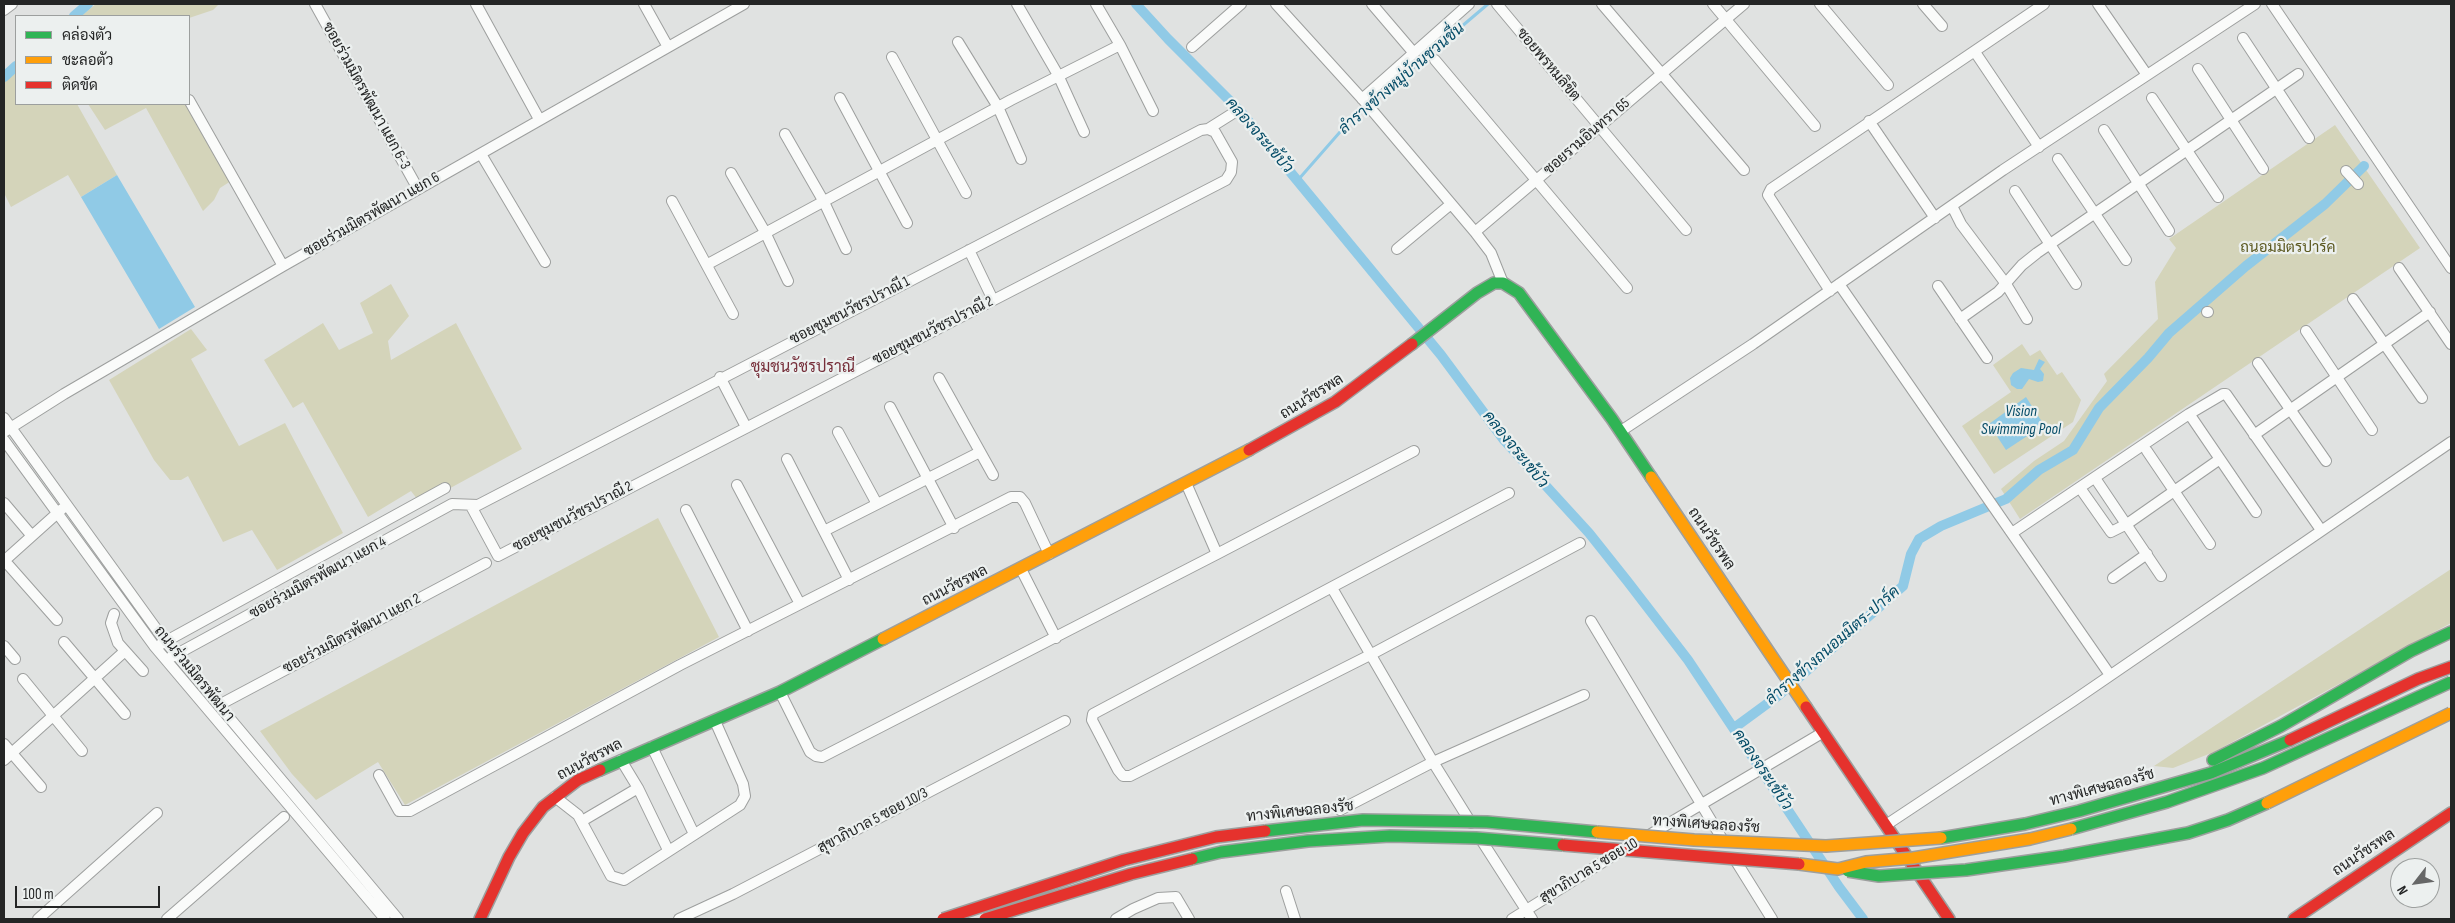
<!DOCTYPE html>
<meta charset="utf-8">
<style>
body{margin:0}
#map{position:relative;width:2455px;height:923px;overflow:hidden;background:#e0e2e1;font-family:"Sofia Sans Condensed",Sarabun,sans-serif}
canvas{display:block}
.frame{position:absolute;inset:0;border:5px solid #242525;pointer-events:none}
.legend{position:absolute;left:15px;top:15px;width:175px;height:90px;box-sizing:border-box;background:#ecf0ef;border:1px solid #9c9f9e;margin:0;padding:6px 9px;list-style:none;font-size:15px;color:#242525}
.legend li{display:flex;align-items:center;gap:10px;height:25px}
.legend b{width:25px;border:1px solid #9c9f9e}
.north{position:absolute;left:2390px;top:858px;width:50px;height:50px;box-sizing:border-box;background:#ecf0ef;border:1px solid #9c9f9e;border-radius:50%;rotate:240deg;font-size:14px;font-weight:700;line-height:20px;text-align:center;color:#242525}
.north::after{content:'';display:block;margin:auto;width:18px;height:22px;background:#666767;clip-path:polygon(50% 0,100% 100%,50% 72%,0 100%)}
.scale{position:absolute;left:15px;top:886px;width:145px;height:22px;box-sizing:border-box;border:2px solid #242525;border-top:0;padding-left:6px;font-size:15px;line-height:18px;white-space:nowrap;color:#242525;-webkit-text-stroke:4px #ecf0ef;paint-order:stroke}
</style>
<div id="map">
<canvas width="2455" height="923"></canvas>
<div class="frame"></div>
<ul class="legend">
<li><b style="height:6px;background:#30b455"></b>คล่องตัว</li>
<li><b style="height:6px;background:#ff9f0a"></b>ชะลอตัว</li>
<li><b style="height:6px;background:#e5322d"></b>ติดขัด</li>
</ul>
<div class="north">N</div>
<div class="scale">100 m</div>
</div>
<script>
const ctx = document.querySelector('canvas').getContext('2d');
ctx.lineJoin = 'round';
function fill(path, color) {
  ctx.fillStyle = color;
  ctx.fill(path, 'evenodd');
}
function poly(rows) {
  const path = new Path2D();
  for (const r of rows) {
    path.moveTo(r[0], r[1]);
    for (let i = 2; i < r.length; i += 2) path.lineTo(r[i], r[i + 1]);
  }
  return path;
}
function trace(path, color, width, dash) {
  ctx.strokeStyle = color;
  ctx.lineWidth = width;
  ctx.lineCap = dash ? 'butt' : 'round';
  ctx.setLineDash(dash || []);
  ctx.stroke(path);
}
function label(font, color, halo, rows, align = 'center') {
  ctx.font = font + ' "Sofia Sans Condensed",Sarabun,sans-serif';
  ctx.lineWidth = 4.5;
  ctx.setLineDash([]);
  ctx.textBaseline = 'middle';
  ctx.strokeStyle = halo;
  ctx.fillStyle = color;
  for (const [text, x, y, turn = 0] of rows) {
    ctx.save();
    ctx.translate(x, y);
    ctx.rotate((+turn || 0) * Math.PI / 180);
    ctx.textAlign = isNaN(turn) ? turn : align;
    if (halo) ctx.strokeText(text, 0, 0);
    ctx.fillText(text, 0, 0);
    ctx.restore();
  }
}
fill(poly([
 [96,4,219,4,213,10,189,18,189,16,81,16],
 [16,71,16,104,77,104,117,175,81,197,68,175,11,207,4,193,4,82],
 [88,104,186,104,231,181,220,188,214,200,203,211,146,108,105,130],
 [2335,125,2420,248,2020,519,2001,489,2034,461,2064,441,2107,381,2104,374,2158,319,2155,282,2176,248,2169,239],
 [391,284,409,316,388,341,391,360,456,323,522,449,421,504,411,491,368,517,303,402,293,408,264,360,323,323,339,350,373,333,360,303],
 [191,329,207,350,191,359,239,446,285,423,343,533,277,570,252,530,223,542,188,476,181,480,170,480,154,460,109,380],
 [2022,344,2030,356,2040,350,2057,375,2062,372,2081,400,2073,422,1994,474,1962,426,2011,392,1993,365],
 [658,518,719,637,405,805,378,762,316,800,292,774,260,731],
 [2451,569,2451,623,2214,752,2173,768,2154,766]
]), '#d4d4ba');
fill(poly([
 [117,175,195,307,159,329,81,197],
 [2039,359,2045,362,2040,369,2044,374,2043,381,2038,382,2029,379,2022,389,2017,389,2011,385,2010,378,2013,373,2021,368,2034,370],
 [2026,397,2044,425,2006,450,1989,424]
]), '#90cae6');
trace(poly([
 [1298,180,1347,124,1488,4]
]), '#90cae6', 3);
trace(poly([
 [1136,4,1168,39,1240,111,1441,355,1504,440,1589,533,1628,582,1688,660,1839,887,1863,919],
 [74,16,88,4],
 [4,77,16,66],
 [1734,728,1779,695,1903,586,1911,554,1919,539,1941,526,2006,499,2039,470,2073,450,2099,408,2148,358,2169,333,2246,266,2325,204,2364,166]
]), '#90cae6', 10);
const street = poly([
 [315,4,418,189],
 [476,4,539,119],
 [644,4,668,47],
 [1017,4,1058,75,1084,132],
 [1096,4,1120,45,1153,111],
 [1276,4,1365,102,1475,232,1491,253,1503,283],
 [1372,4,1413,52],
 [1497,4,1686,230],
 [1602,4,1744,170],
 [1713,4,1815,126],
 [1820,4,1888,85],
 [1923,4,1942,26],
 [2098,4,2147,75],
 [2272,4,2451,268],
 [4,10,12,4],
 [2243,38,2309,138],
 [958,42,998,107,1021,159],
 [1192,47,1241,4],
 [1975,52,2039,147],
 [892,57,966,193],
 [1435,60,1627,288],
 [2198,69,2263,169],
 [840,98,907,223],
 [2152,98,2218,197],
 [1362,99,1469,4],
 [189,100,283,266],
 [1869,121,1935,218],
 [1208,129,1235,112],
 [2104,130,2169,231],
 [785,134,824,202,846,249],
 [481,154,545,262],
 [2058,159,2126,260],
 [2346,171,2358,184],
 [731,173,765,232,788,281],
 [2015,191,2076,284],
 [672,201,733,314],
 [1952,206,1961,224,2006,284,2027,319],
 [1475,232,1744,4],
 [1397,249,1451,204],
 [969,250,993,300],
 [708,264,1011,100,1120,45],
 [2399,268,2451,344],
 [1839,284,2110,675],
 [1938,286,1987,358],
 [1830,291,1768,195,1771,189,2044,4],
 [2353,299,2422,398],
 [2207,312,2208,312],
 [1960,319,1998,292,2022,265,2037,253,2298,74],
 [2306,331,2372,430],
 [2258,363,2326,461],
 [720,377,746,427],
 [939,378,993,475],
 [890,407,954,528],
 [4,418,165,641,398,919],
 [2192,418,2256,512],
 [1621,431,1753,344,2003,170,2255,4],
 [4,432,64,394,283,266,744,4],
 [838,432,877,504],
 [2254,435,2430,312],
 [4,440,155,647,385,919],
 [2147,451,2210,544],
 [787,459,849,580],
 [2095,478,2161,576],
 [1186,483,1217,554,1414,451],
 [737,485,800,604],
 [2080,488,2111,532,2127,524,2220,459],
 [1509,493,1093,714,1092,720,1118,770,1123,776,1130,776,1370,655,1580,543],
 [4,503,32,536],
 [686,510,748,631],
 [824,531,980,452],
 [2012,533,2189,414,2223,394,2226,394,2321,530],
 [4,560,57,620],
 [4,561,62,509],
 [1021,569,1056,638],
 [2113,578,2147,554],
 [1332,588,1433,762,1340,810],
 [114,614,111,623,118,643,143,671],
 [1591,621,1724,842],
 [64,642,125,714],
 [161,644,445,488],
 [4,646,15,659],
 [166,660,452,504,478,505,1201,130,1208,129,1215,132,1232,162,1231,172,1226,180,498,556,471,506],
 [23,679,82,751],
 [780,692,810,752,816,756,822,757,1217,554],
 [219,705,486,563],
 [4,744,41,787],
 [652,747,694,834],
 [4,760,125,651],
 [621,760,638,788,668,850],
 [379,775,399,811,410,811,680,665,1011,497,1020,497,1025,503,1049,554],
 [555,797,578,815,611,876,624,880,740,805,745,796,743,784,715,721],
 [582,821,638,788],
 [1471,823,1433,762,1584,695],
 [1886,825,2073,701,2451,442],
 [1651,834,1822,733],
 [1480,838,1532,919],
 [1734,858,1772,919],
 [1286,891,1295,919],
 [38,919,157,813],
 [167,919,284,817],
 [679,919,733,894,1065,721],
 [1116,919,1133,909,1158,898,1176,897,1189,919],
 [1512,919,1619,852]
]);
const fast = poly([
 [1412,344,1477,293,1494,283,1503,283,1519,293,1612,419,1651,477],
 [2213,760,2281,726,2411,651,2451,632],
 [600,770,780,692,883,639],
 [1941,838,2025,824,2079,811,2211,773,2290,740]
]);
const slow = poly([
 [1651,477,1806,707],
 [883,639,1249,450]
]);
const jam = poly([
 [1249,450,1335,402,1412,344],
 [1806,707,1949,919],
 [2290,740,2418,679,2451,667],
 [480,919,509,857,523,833,543,807,578,780,600,770],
 [2294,919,2451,813]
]);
trace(street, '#9d9f9e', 12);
trace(fast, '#9d9f9e', 14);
trace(slow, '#9d9f9e', 14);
trace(jam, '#9d9f9e', 14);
trace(street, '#fafbfa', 10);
trace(fast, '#30b455', 11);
trace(slow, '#ff9f0a', 11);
trace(jam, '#e5322d', 11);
const fastBridge = poly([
 [2071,829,2167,802,2263,768,2451,682],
 [1265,831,1363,820,1487,822,1597,832],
 [1192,859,1221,852,1308,841,1390,836,1476,838,1563,845],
 [1848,871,1879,876,1966,870,2064,856,2188,833,2228,820,2267,803]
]);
const slowBridge = poly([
 [2267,803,2451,713],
 [1597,832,1694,840,1826,846,1941,838],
 [1799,864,1838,869,1866,862,1913,858,2030,839,2071,829]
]);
const jamBridge = poly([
 [1563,845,1799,864],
 [943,919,1124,860,1216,837,1265,831],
 [985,919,1131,874,1192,859]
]);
trace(fastBridge, '#9d9f9e', 14, []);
trace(slowBridge, '#9d9f9e', 14, []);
trace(jamBridge, '#9d9f9e', 14, []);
trace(fastBridge, '#30b455', 11);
trace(slowBridge, '#ff9f0a', 11);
trace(jamBridge, '#e5322d', 11);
label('15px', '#242525', '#ecf0ef', [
 ["ซอยพรหมลิขิต",1548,65,50],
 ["ซอยร่วมมิตรพัฒนา แยก 6-3",366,96,61],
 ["ซอยรามอินทรา 65",1587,137,-41],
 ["ซอยร่วมมิตรพัฒนา แยก 6",372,215,-30],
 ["ซอยชุมชนวัชรปราณี 1",850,311,-27],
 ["ซอยชุมชนวัชรปราณี 2",933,331,-27],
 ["ถนนวัชรพล",1312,397,-32],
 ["ซอยชุมชนวัชรปราณี 2",573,517,-28],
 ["ถนนวัชรพล",1711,539,56],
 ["ซอยร่วมมิตรพัฒนา แยก 4",318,578,-29],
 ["ถนนวัชรพล",955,586,-27],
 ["ซอยร่วมมิตรพัฒนา แยก 2",352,634,-28],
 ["ถนนร่วมมิตรพัฒนา",194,674,51],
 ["ถนนวัชรพล",590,760,-28],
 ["ทางพิเศษฉลองรัช",2102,788,-15],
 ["ทางพิเศษฉลองรัช",1300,812,-6],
 ["สุขาภิบาล 5 ซอย 10/3",873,821,-28],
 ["ทางพิเศษฉลองรัช",1706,825,4],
 ["ถนนวัชรพล",2364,853,-34],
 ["สุขาภิบาล 5 ซอย 10",1589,871,-31]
]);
label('15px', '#5c5920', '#ecf0ef', [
 ["ถนอมมิตรปาร์ค",2288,248]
]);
label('italic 16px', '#054c67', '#ecf0ef', [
 ["ลำรางข้างหมู่บ้านชวนชื่น",1402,79,-41],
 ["คลองจระเข้บัว",1259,136,49],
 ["Vision",2021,412],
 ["Swimming Pool",2021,430],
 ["คลองจระเข้บัว",1515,450,51],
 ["ลำรางข้างถนอมมิตร-ปาร์ค",1833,646,-41],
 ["คลองจระเข้บัว",1762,770,56]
]);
label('16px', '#77303b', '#ecf0ef', [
 ["ชุมชนวัชรปราณี",803,368]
]);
</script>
